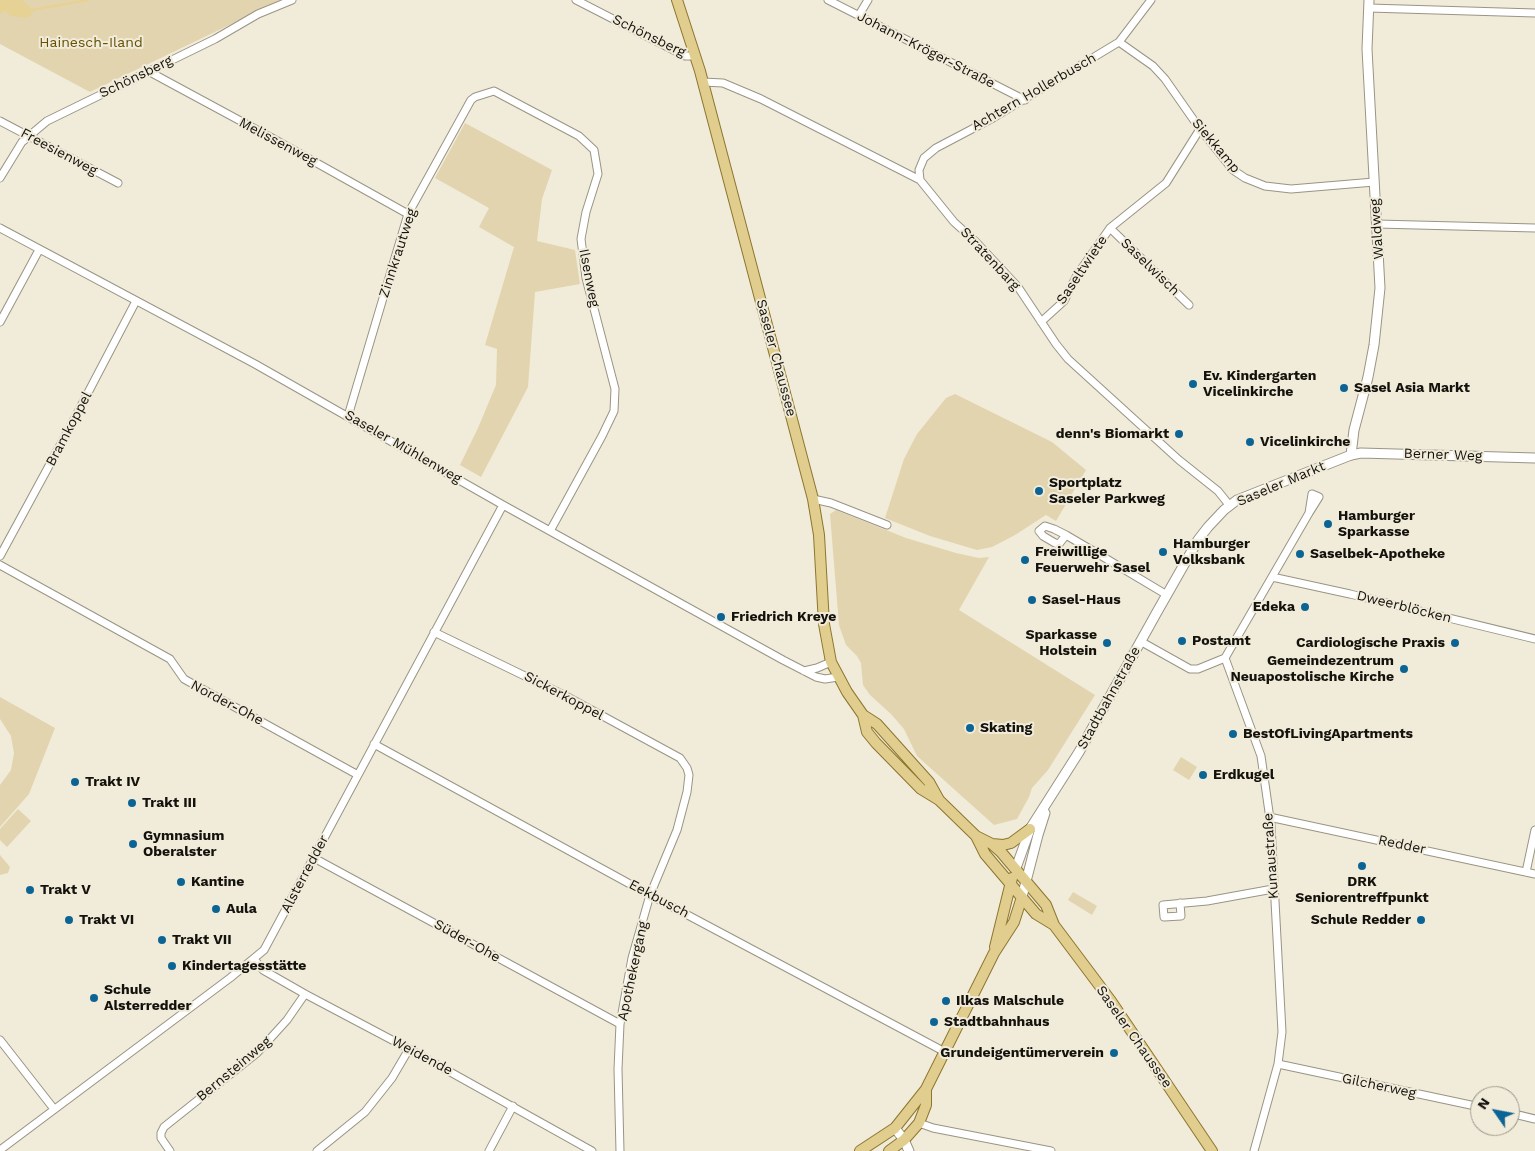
<!DOCTYPE html>
<meta charset="utf-8">
<style>
body{margin:0}
#map{position:relative;width:1535px;height:1151px;overflow:hidden;background:#f1ebda;font-family:"Work Sans",sans-serif}
canvas{display:block}
.north{position:absolute;left:1470px;top:1086px;width:50px;height:50px;box-sizing:border-box;background:#f1ebda;border:1px solid #999488;border-radius:50%;rotate:303deg;font-size:14px;font-weight:700;line-height:20px;text-align:center;color:#14120c}
.north::after{content:'';display:block;margin:auto;width:18px;height:22px;background:#0c6495;clip-path:polygon(50% 0,100% 100%,50% 72%,0 100%)}
</style>
<div id="map">
<canvas width="1535" height="1151"></canvas>
<div class="north">N</div>
</div>
<script>
const ctx = document.querySelector('canvas').getContext('2d');
ctx.lineJoin = 'round';
function fill(path, color) {
  ctx.fillStyle = color;
  ctx.fill(path, 'evenodd');
}
function poly(rows) {
  const path = new Path2D();
  for (const r of rows) {
    path.moveTo(r[0], r[1]);
    for (let i = 2; i < r.length; i += 2) path.lineTo(r[i], r[i + 1]);
  }
  return path;
}
function trace(path, color, width, dash) {
  ctx.strokeStyle = color;
  ctx.lineWidth = width;
  ctx.lineCap = dash ? 'butt' : 'round';
  ctx.setLineDash(dash || []);
  ctx.stroke(path);
}
function label(font, color, halo, rows, align = 'center') {
  ctx.font = font + ' "Work Sans",sans-serif';
  ctx.lineWidth = 4;
  ctx.setLineDash([]);
  ctx.textBaseline = 'middle';
  ctx.strokeStyle = halo;
  ctx.fillStyle = color;
  for (const [text, x, y, turn = 0] of rows) {
    ctx.save();
    ctx.translate(x, y);
    ctx.rotate((+turn || 0) * Math.PI / 180);
    ctx.textAlign = isNaN(turn) ? turn : align;
    if (halo) ctx.strokeText(text, 0, 0);
    ctx.fillText(text, 0, 0);
    ctx.restore();
  }
}
fill(poly([
 [0,0,288,0,246,17,90,92,0,44],
 [465,123,552,170,542,199,537,241,575,250,580,284,535,292,528,387,481,477,460,465,478,428,496,385,497,349,485,345,514,247,479,227,489,208,435,178],
 [955,394,1052,442,1086,470,1056,521,1046,515,1015,535,992,547,977,550,930,536,885,518,904,459,917,434,946,398],
 [836,510,906,538,956,553,979,558,989,557,959,610,1095,695,1048,770,1032,788,1029,797,1017,819,994,825,917,756,904,729,891,714,870,695,863,685,861,663,857,656,846,645,839,625,830,514],
 [0,697,55,728,29,794,0,827,0,785,11,770,14,753,11,736,0,719],
 [1181,757,1197,767,1189,780,1173,770],
 [18,809,31,821,7,847,0,840,0,829],
 [0,855,10,867,8,873,0,875],
 [1073,892,1097,906,1092,915,1068,900]
]), '#e2d4ae');
fill(poly([
 [0,0,22,0,33,10,32,14,27,18,11,16,5,11,0,14]
]), '#e7d295');
trace(poly([
 [31,10,88,0]
]), '#e7d295', 2.5);
const minor = poly([
 [576,0,685,56,696,56],
 [828,0,1025,100],
 [1369,8,1535,13],
 [859,15,868,0],
 [1119,42,1153,66,1165,79,1200,129,1233,170,1245,178,1265,186,1291,189,1374,182],
 [148,71,272,138,408,214],
 [703,82,723,83,761,99,920,180,954,222,976,242,1018,287,1056,344,1068,359,1179,460,1218,491,1230,506],
 [0,121,118,183],
 [0,178,22,142,47,121,215,39,258,14,292,0],
 [920,180,919,170,924,158,936,148,993,118,1119,42,1151,0],
 [1377,224,1535,228],
 [0,228,255,364,503,505,783,660,816,677,825,679,838,677],
 [1110,228,1189,305],
 [0,322,39,250],
 [1041,322,1064,301,1077,275,1110,228,1166,183,1200,129],
 [348,416,408,214,471,100,475,97,494,91,579,136,594,150,598,174,586,212,581,239,586,278,615,389,614,411,602,436,550,531],
 [813,499,831,503,887,525],
 [1066,535,1059,544,1055,543,1043,536,1039,531,1045,526,1054,529,1066,535,1100,555,1167,595],
 [0,556,69,429,136,301],
 [0,565,170,659,184,679,358,775],
 [1272,577,1350,594,1535,639],
 [434,632,564,695,680,758,687,768,689,775,687,792,677,830,650,895,632,958,620,1024,618,1069,620,1151],
 [1140,641,1190,669,1198,669,1225,658],
 [1225,658,1261,756,1271,826,1282,1032,1278,1064,1254,1151],
 [1225,658,1309,513,1312,494,1319,497,1309,513],
 [804,671,817,668,831,662],
 [374,744,650,895,945,1052],
 [1269,817,1535,874],
 [314,858,620,1024],
 [1526,872,1535,830],
 [1180,903,1181,916,1164,917,1163,905,1207,901,1273,889],
 [254,959,263,970,305,994,409,1049,592,1151],
 [0,1040,54,1109],
 [1278,1064,1480,1107],
 [1510,1113,1535,1119],
 [919,1123,933,1128,1051,1151],
 [0,1150,230,978,264,950,503,505],
 [170,1151,161,1138,161,1133,164,1127,257,1053,287,1020,305,994],
 [317,1151,365,1112,392,1078,409,1049],
 [489,1151,513,1106]
]);
const tertiary = poly([
 [1351,455,1361,453,1535,458],
 [895,1128,904,1140,909,1151]
]);
const secondary = poly([
 [1016,868,1030,829,1079,752,1157,612,1198,540,1208,527,1224,510,1237,500,1351,455,1354,430,1368,377,1374,345,1380,288,1367,49,1369,0],
 [1022,897,1038,835,1045,813]
]);
const primary = poly([
 [677,0,700,71,813,499,819,535,824,624,831,662,847,692,863,715,877,724,929,782,939,800],
 [863,715,867,732,876,743,921,789,939,800,976,836,985,854,1036,914,1054,925],
 [976,836,992,844,1001,852,1046,905,1054,925,1111,1001,1212,1151],
 [992,844,1003,845,1011,843,1030,829],
 [995,947,1012,878],
 [860,1151,895,1128,926,1089,994,953,1014,922,1022,897],
 [889,1151,904,1140,919,1123,926,1105,926,1089]
]);
trace(minor, '#999484', 9);
trace(tertiary, '#999484', 11);
trace(secondary, '#999484', 11);
trace(primary, '#8c762f', 12);
trace(minor, '#fff', 7);
trace(tertiary, '#fff', 9);
trace(secondary, '#fff', 9);
trace(primary, '#e1cd8e', 10);
for (const [x, y, r, color] of [
 [1193,384,5,"#0c6495"],
 [1344,388,5,"#0c6495"],
 [1179,434,5,"#0c6495"],
 [1250,442,5,"#0c6495"],
 [1039,491,5,"#0c6495"],
 [1328,524,5,"#0c6495"],
 [1163,552,5,"#0c6495"],
 [1300,554,5,"#0c6495"],
 [1025,560,5,"#0c6495"],
 [1032,600,5,"#0c6495"],
 [1305,607,5,"#0c6495"],
 [721,617,5,"#0c6495"],
 [1182,641,5,"#0c6495"],
 [1107,643,5,"#0c6495"],
 [1455,643,5,"#0c6495"],
 [1404,669,5,"#0c6495"],
 [970,728,5,"#0c6495"],
 [1233,734,5,"#0c6495"],
 [1203,775,5,"#0c6495"],
 [75,782,5,"#0c6495"],
 [132,803,5,"#0c6495"],
 [133,844,5,"#0c6495"],
 [1362,866,5,"#0c6495"],
 [181,882,5,"#0c6495"],
 [30,890,5,"#0c6495"],
 [216,909,5,"#0c6495"],
 [69,920,5,"#0c6495"],
 [1421,920,5,"#0c6495"],
 [162,940,5,"#0c6495"],
 [172,966,5,"#0c6495"],
 [94,998,5,"#0c6495"],
 [946,1001,5,"#0c6495"],
 [934,1022,5,"#0c6495"],
 [1114,1053,5,"#0c6495"]
]) {
  const dot = new Path2D();
  dot.arc(x, y, r, 0, 2 * Math.PI);
  ctx.fillStyle = color;
  ctx.fill(dot);
  trace(dot, '#f1ebda', 2);
}
label('14px', '#14120c', '#f1ebda', [
 ["Schönsberg",649,36,26],
 ["Johann-Kröger-Straße",926,50,27],
 ["Schönsberg",136,77,-26],
 ["Achtern Hollerbusch",1034,92,-30],
 ["Melissenweg",278,142,28],
 ["Siekkamp",1216,146,50],
 ["Freesienweg",59,152,28],
 ["Waldweg",1377,229,-94],
 ["Zinnkrautweg",398,253,-72],
 ["Stratenbarg",990,259,47],
 ["Saselwisch",1150,267,44],
 ["Saseltwiete",1082,270,-56],
 ["Ilsenweg",589,278,79],
 ["Saseler Chaussee",776,358,75],
 ["Bramkoppel",69,429,-62],
 ["Saseler Mühlenweg",403,447,30],
 ["Berner Weg",1443,455,2],
 ["Saseler Markt",1281,484,-23],
 ["Dweerblöcken",1404,607,14],
 ["Sickerkoppel",564,696,28],
 ["Stadtbahnstraße",1109,698,-61],
 ["Norder-Ohe",227,703,28],
 ["Redder",1402,845,12],
 ["Kunaustraße",1271,856,-94],
 ["Alsterredder",305,874,-62],
 ["Eekbusch",659,899,28],
 ["Süder-Ohe",467,941,29],
 ["Apothekergang",633,971,-78],
 ["Saseler Chaussee",1134,1037,55],
 ["Weidende",422,1056,28],
 ["Bernsteinweg",234,1069,-40],
 ["Gilcherweg",1379,1086,12]
]);
label('14px', '#655000', '#f1ebda', [
 ["Hainesch-Iland",91,43]
]);
label('bold 14px', '#14120c', '#f1ebda', [
 ["Ev. Kindergarten",1203,376],
 ["Vicelinkirche",1203,392],
 ["Sasel Asia Markt",1354,388],
 ["denn's Biomarkt",1169,434,"right"],
 ["Vicelinkirche",1260,442],
 ["Sportplatz",1049,483],
 ["Saseler Parkweg",1049,499],
 ["Hamburger",1338,516],
 ["Sparkasse",1338,532],
 ["Hamburger",1173,544],
 ["Volksbank",1173,560],
 ["Freiwillige",1035,552],
 ["Feuerwehr Sasel",1035,568],
 ["Saselbek-Apotheke",1310,554],
 ["Sasel-Haus",1042,600],
 ["Edeka",1295,607,"right"],
 ["Friedrich Kreye",731,617],
 ["Sparkasse",1097,635,"right"],
 ["Holstein",1097,651,"right"],
 ["Postamt",1192,641],
 ["Cardiologische Praxis",1445,643,"right"],
 ["Gemeindezentrum",1394,661,"right"],
 ["Neuapostolische Kirche",1394,677,"right"],
 ["Skating",980,728],
 ["BestOfLivingApartments",1243,734],
 ["Erdkugel",1213,775],
 ["Trakt IV",85,782],
 ["Trakt III",142,803],
 ["Gymnasium",143,836],
 ["Oberalster",143,852],
 ["Kantine",191,882],
 ["DRK",1362,882,"center"],
 ["Seniorentreffpunkt",1362,898,"center"],
 ["Trakt V",40,890],
 ["Aula",226,909],
 ["Trakt VI",79,920],
 ["Schule Redder",1411,920,"right"],
 ["Trakt VII",172,940],
 ["Kindertagesstätte",182,966],
 ["Schule",104,990],
 ["Alsterredder",104,1006],
 ["Ilkas Malschule",956,1001],
 ["Stadtbahnhaus",944,1022],
 ["Grundeigentümerverein",1104,1053,"right"]
], 'left');
</script>
